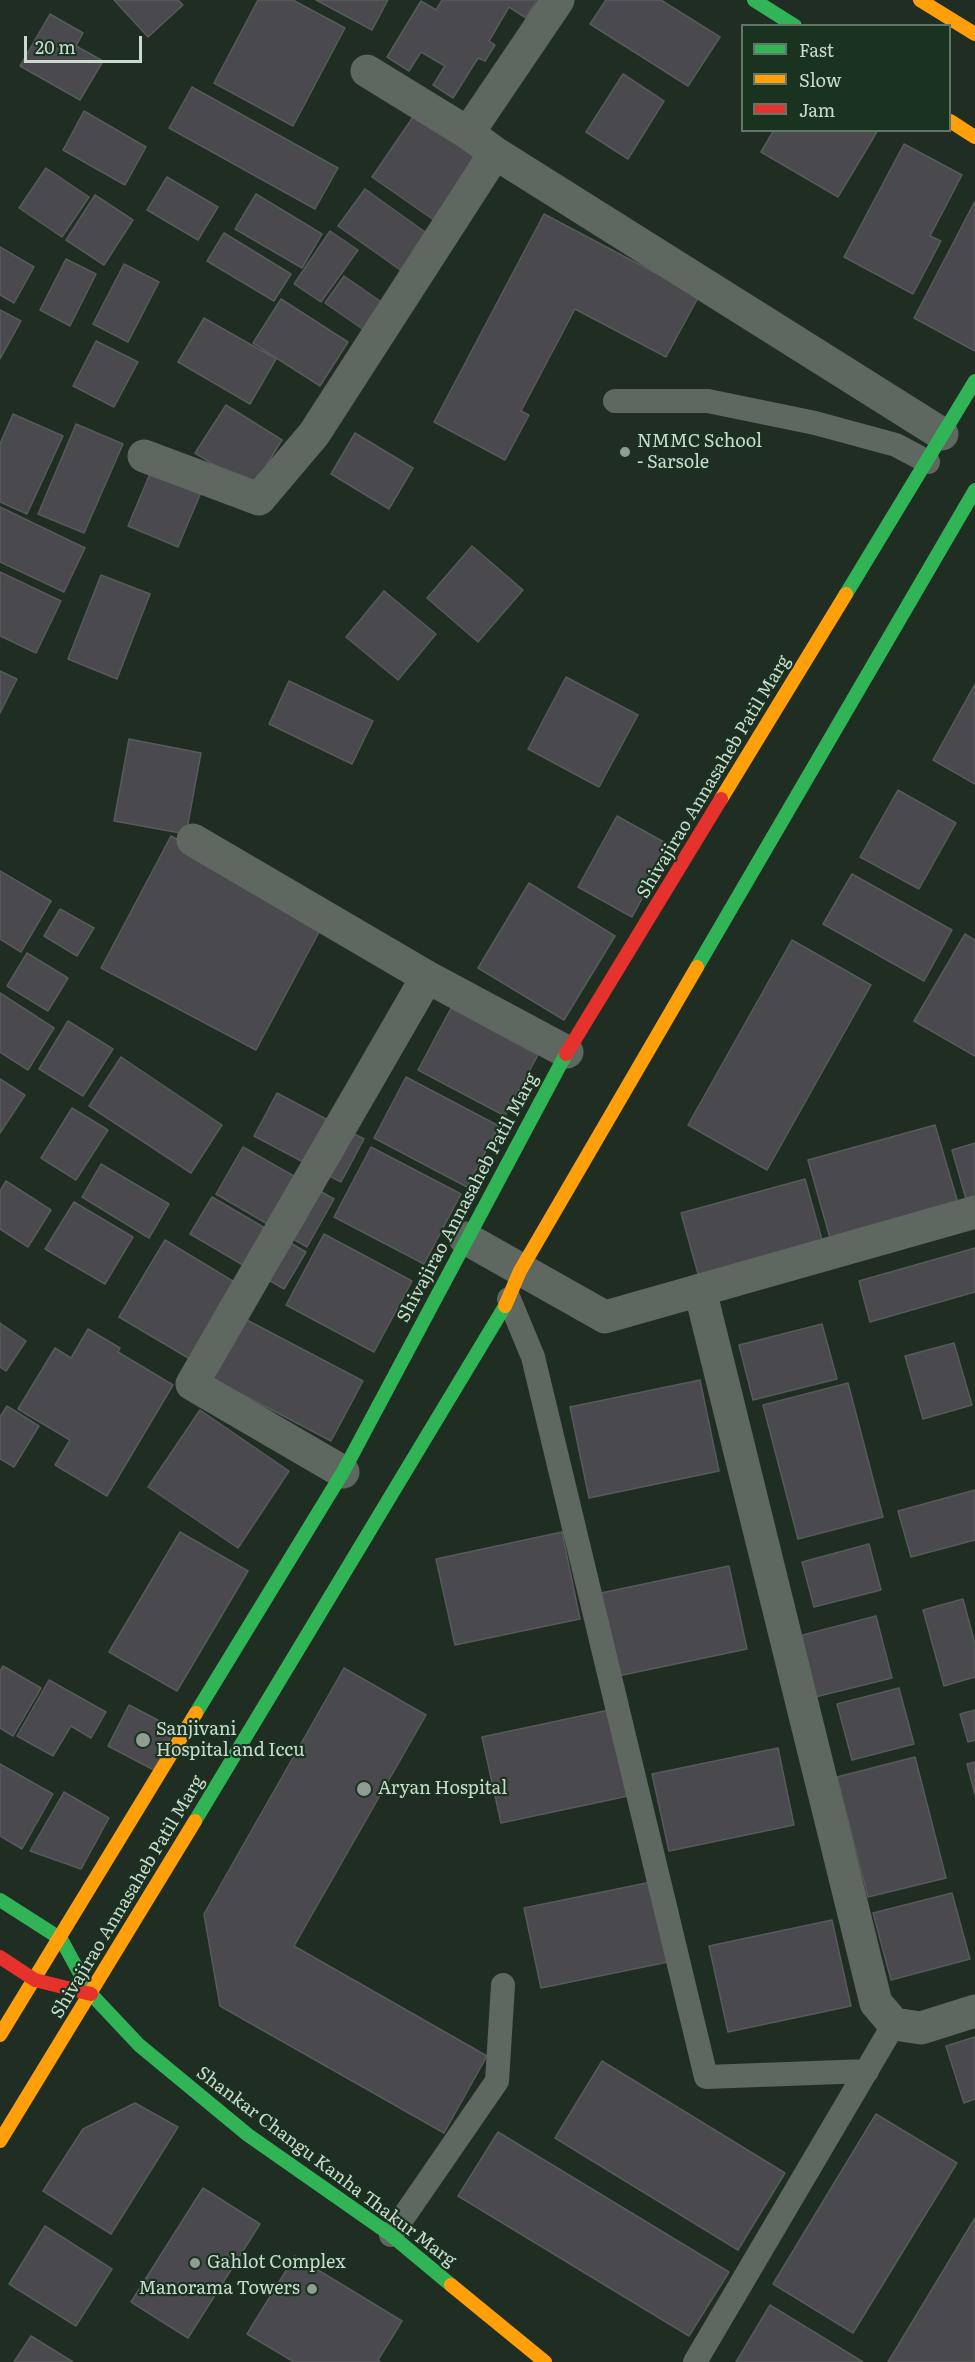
<!DOCTYPE html>
<style>
body{margin:0}
#map{position:relative;width:975px;height:2362px;overflow:hidden;background:#202d23;font-family:Literata,serif}
canvas{display:block}
.legend{position:absolute;left:741px;top:24px;width:210px;height:108px;box-sizing:border-box;background:#1a3320;border:2px solid #617666;margin:0;padding:8px 10px;list-style:none;font-size:18px;color:#cbdace}
.legend li{display:flex;align-items:center;gap:12px;height:30px}
.legend b{width:30px;border:2px solid #617666}
.scale{position:absolute;left:24px;top:36px;width:118px;height:27px;box-sizing:border-box;border:3px solid #cbdace;border-top:0;padding-left:8px;font-size:18px;line-height:21px;white-space:nowrap;color:#cbdace;-webkit-text-stroke:4px #1a3320;paint-order:stroke}
</style>
<div id="map">
<canvas width="975" height="2362"></canvas>
<ul class="legend">
<li><b style="height:8px;background:#30b455"></b>Fast</li>
<li><b style="height:8px;background:#ff9f0a"></b>Slow</li>
<li><b style="height:8px;background:#e5322d"></b>Jam</li>
</ul>
<div class="scale">20 m</div>
</div>
<script>
const ctx = document.querySelector('canvas').getContext('2d');
ctx.lineJoin = 'round';
function fill(path, color) {
  ctx.fillStyle = color;
  ctx.fill(path, 'evenodd');
}
function poly(rows) {
  const path = new Path2D();
  for (const r of rows) {
    path.moveTo(r[0], r[1]);
    for (let i = 2; i < r.length; i += 2) path.lineTo(r[i], r[i + 1]);
  }
  return path;
}
function trace(path, color, width, dash) {
  ctx.strokeStyle = color;
  ctx.lineWidth = width;
  ctx.lineCap = dash ? 'butt' : 'round';
  ctx.setLineDash(dash || []);
  ctx.stroke(path);
}
function label(font, color, halo, rows, align = 'center') {
  ctx.font = font + ' Literata,serif';
  ctx.lineWidth = 4.5;
  ctx.setLineDash([]);
  ctx.textBaseline = 'middle';
  ctx.strokeStyle = halo;
  ctx.fillStyle = color;
  for (const [text, x, y, turn = 0] of rows) {
    ctx.save();
    ctx.translate(x, y);
    ctx.rotate((+turn || 0) * Math.PI / 180);
    ctx.textAlign = isNaN(turn) ? turn : align;
    if (halo) ctx.strokeText(text, 0, 0);
    ctx.fillText(text, 0, 0);
    ctx.restore();
  }
}
const building = poly([
 [114,0,178,0,183,5,148,37,114,0],
 [258,0,293,0,345,28,293,126,214,83,258,0],
 [316,0,388,0,372,30,316,0],
 [442,0,537,0,526,18,509,7,489,41,495,45,485,61,478,58,453,98,433,85,445,66,421,52,409,71,387,57,421,1,436,10,442,0],
 [606,0,661,0,720,37,688,86,590,24,606,0],
 [50,14,83,33,76,46,103,61,80,100,20,66,50,14],
 [623,74,664,101,628,159,586,132,623,74],
 [192,87,338,168,315,209,169,128,192,87],
 [84,111,146,147,125,185,63,150,84,111],
 [415,114,481,159,438,223,372,177,415,114],
 [774,130,878,130,838,197,761,152,774,130],
 [904,144,962,175,930,236,941,241,913,294,844,257,904,144],
 [46,168,89,197,62,237,19,208,46,168],
 [167,177,218,207,198,240,147,210,167,177],
 [365,189,432,237,406,274,338,226,365,189],
 [256,194,322,234,302,268,235,229,256,194],
 [95,195,133,220,104,265,66,240,95,195],
 [975,201,975,351,914,318,975,201],
 [544,214,699,296,666,357,575,309,521,411,529,415,505,460,434,422,544,214],
 [330,231,358,250,321,302,294,284,330,231],
 [224,233,291,274,274,301,207,261,224,233],
 [0,247,34,267,14,303,0,295,0,247],
 [66,259,96,274,70,326,40,310,66,259],
 [124,264,159,282,128,342,93,324,124,264],
 [344,276,390,308,371,335,325,303,344,276],
 [281,299,348,342,320,386,253,343,281,299],
 [0,310,21,321,0,359,0,310],
 [204,318,276,359,250,404,178,362,204,318],
 [96,341,138,362,114,407,73,386,96,341],
 [226,405,282,440,252,488,195,453,226,405],
 [13,414,63,436,27,514,0,502,0,444,13,414],
 [76,424,123,444,84,533,38,514,76,424],
 [355,433,413,468,389,509,331,474,355,433],
 [152,469,202,490,178,547,128,526,152,469],
 [0,507,85,548,64,592,0,562,0,507],
 [472,546,523,590,478,642,427,598,472,546],
 [0,572,61,601,36,653,0,636,0,572],
 [101,575,150,594,117,679,68,659,101,575],
 [384,591,436,634,398,680,346,637,384,591],
 [0,671,17,679,0,713,0,671],
 [566,677,638,715,599,787,528,749,566,677],
 [289,681,373,721,352,764,269,724,289,681],
 [975,684,975,784,933,760,975,684],
 [129,739,201,753,186,834,114,821,129,739],
 [898,790,956,823,919,889,860,857,898,790],
 [617,816,671,846,632,917,578,887,617,816],
 [171,836,326,919,256,1050,101,968,171,836],
 [0,871,51,901,21,952,0,939,0,871],
 [852,874,952,930,924,981,823,924,852,874],
 [529,883,615,936,564,1020,478,968,529,883],
 [60,909,94,928,77,956,44,936,60,909],
 [965,934,975,940,975,1056,914,1021,965,934],
 [792,940,871,985,767,1170,688,1125,792,940],
 [27,953,68,978,48,1011,7,986,27,953],
 [0,993,54,1028,28,1070,0,1052,0,993],
 [451,1008,538,1055,505,1116,418,1070,451,1008],
 [68,1021,113,1049,83,1096,39,1069,68,1021],
 [121,1057,222,1125,191,1173,89,1106,121,1057],
 [406,1077,499,1126,467,1187,374,1138,406,1077],
 [0,1079,25,1095,0,1133,0,1079],
 [277,1093,364,1139,341,1182,254,1136,277,1093],
 [72,1108,108,1130,76,1180,41,1158,72,1108],
 [935,1125,958,1203,830,1238,808,1160,935,1125],
 [975,1143,975,1196,966,1199,952,1150,975,1143],
 [243,1147,334,1199,307,1247,216,1194,243,1147],
 [371,1147,461,1194,424,1264,334,1217,371,1147],
 [101,1164,169,1204,149,1238,82,1197,101,1164],
 [805,1179,824,1247,700,1281,681,1213,805,1179],
 [6,1181,51,1210,28,1247,0,1229,0,1191,6,1181],
 [212,1197,306,1252,284,1289,190,1234,212,1197],
 [74,1202,133,1237,105,1284,45,1249,74,1202],
 [324,1234,412,1281,374,1352,286,1305,324,1234],
 [165,1240,241,1286,195,1362,119,1317,165,1240],
 [975,1248,975,1292,870,1322,859,1281,975,1248],
 [245,1319,363,1381,331,1441,213,1379,245,1319],
 [0,1323,26,1341,6,1371,0,1367,0,1323],
 [822,1324,837,1379,753,1400,739,1345,822,1324],
 [88,1329,120,1348,118,1352,173,1385,107,1496,55,1465,70,1440,18,1409,55,1348,71,1358,88,1329],
 [954,1343,972,1405,923,1419,905,1356,954,1343],
 [700,1380,719,1471,589,1498,570,1407,700,1380],
 [848,1383,883,1517,798,1539,763,1405,848,1383],
 [7,1406,39,1426,14,1467,0,1459,0,1417,7,1406],
 [200,1410,289,1471,238,1548,148,1487,200,1410],
 [975,1490,975,1540,911,1557,898,1511,975,1490],
 [180,1532,248,1571,177,1691,109,1652,180,1532],
 [562,1532,580,1619,455,1645,436,1559,562,1532],
 [869,1544,881,1590,814,1607,802,1562,869,1544],
 [729,1566,747,1649,618,1676,601,1593,729,1566],
 [963,1599,975,1644,975,1677,944,1686,923,1610,963,1599],
 [876,1616,892,1678,815,1697,799,1636,876,1616],
 [3,1666,41,1688,13,1736,0,1728,0,1671,3,1666],
 [344,1668,426,1715,294,1946,487,2056,444,2133,220,2006,204,1914,344,1668],
 [49,1680,106,1712,91,1738,71,1726,53,1756,17,1736,49,1680],
 [899,1688,914,1744,852,1760,837,1704,899,1688],
 [129,1705,175,1729,154,1770,108,1746,129,1705],
 [609,1710,628,1796,501,1823,482,1737,609,1710],
 [975,1710,975,1740,968,1742,960,1714,975,1710],
 [778,1748,794,1825,669,1851,652,1774,778,1748],
 [915,1757,946,1878,868,1897,837,1777,915,1757],
 [975,1762,975,1795,967,1764,975,1762],
 [0,1764,53,1794,22,1849,0,1836,0,1764],
 [64,1792,109,1818,81,1869,30,1851,64,1792],
 [656,1881,673,1961,541,1988,524,1908,656,1881],
 [952,1893,970,1959,891,1980,873,1913,952,1893],
 [832,1920,851,2006,728,2032,709,1946,832,1920],
 [975,2037,975,2099,964,2103,946,2046,975,2037],
 [602,2061,785,2173,738,2250,555,2138,602,2061],
 [135,2103,178,2127,111,2234,43,2191,83,2129,135,2103],
 [876,2114,957,2163,853,2333,773,2284,876,2114],
 [498,2132,729,2272,689,2336,458,2196,498,2132],
 [203,2188,260,2224,188,2338,131,2302,203,2188],
 [975,2218,975,2362,888,2362,975,2218],
 [45,2226,112,2269,76,2326,9,2284,45,2226],
 [295,2256,402,2321,378,2360,380,2362,294,2362,247,2334,295,2256],
 [770,2305,863,2362,736,2362,770,2305],
 [31,2336,73,2362,14,2362,31,2336]
]);
fill(building, '#49494e');
trace(building, '#575a5b', 1.5);
trace(poly([
 [615,401,708,401,815,423,896,445,928,462],
 [509,1299,533,1357,706,2077,867,2071],
 [391,2235,497,2081,503,1985],
 [695,2362,894,2024]
]), '#5e6760', 24);
trace(poly([
 [558,0,468,133,495,153,942,434],
 [367,71,468,133],
 [144,456,259,499,314,434,495,153],
 [193,840,427,977,567,1052],
 [465,1238,605,1317,975,1212],
 [700,1290,876,2003,894,2024,921,2028,975,2011],
 [343,1472,192,1384,427,977]
]), '#5e6760', 33);
trace(poly([
 [754,0,795,26],
 [846,594,975,381],
 [697,967,975,490],
 [196,1713,343,1472,566,1054],
 [195,1821,505,1306],
 [0,1900,61,1939,91,1994,139,2045,248,2135,391,2235,451,2285]
]), '#30b455', 14);
trace(poly([
 [920,0,975,34],
 [950,121,975,137],
 [721,799,846,594],
 [505,1306,520,1271,697,967],
 [0,2035,196,1713],
 [0,2141,195,1821],
 [451,2285,545,2362]
]), '#ff9f0a', 14);
trace(poly([
 [566,1054,721,799],
 [0,1957,35,1980,91,1994]
]), '#e5322d', 14);
for (const [x, y, r, color] of [
 [625,452,6,"#8f9d92"],
 [143,1740,8,"#8f9d92"],
 [364,1789,8,"#8f9d92"],
 [195,2263,6,"#8f9d92"],
 [312,2289,6,"#8f9d92"]
]) {
  const dot = new Path2D();
  dot.arc(x, y, r, 0, 2 * Math.PI);
  ctx.fillStyle = color;
  ctx.fill(dot);
  trace(dot, '#1a3320', 2);
}
label('18px', '#cbdace', '#1a3320', [
 ["NMMC School",637,442],
 ["- Sarsole",637,463],
 ["Sanjivani",156,1730],
 ["Hospital and Iccu",156,1751],
 ["Aryan Hospital",378,1789],
 ["Gahlot Complex",207,2263],
 ["Manorama Towers",300,2289,"right"]
], 'left');
label('18px', '#cbdace', '#1a3320', [
 ["Shivajirao Annasaheb Patil Marg",714,777,-59],
 ["Shivajirao Annasaheb Patil Marg",468,1198,-62],
 ["Shivajirao Annasaheb Patil Marg",128,1897,-59],
 ["Shankar Changu Kanha Thakur Marg",326,2167,37]
]);
</script>
